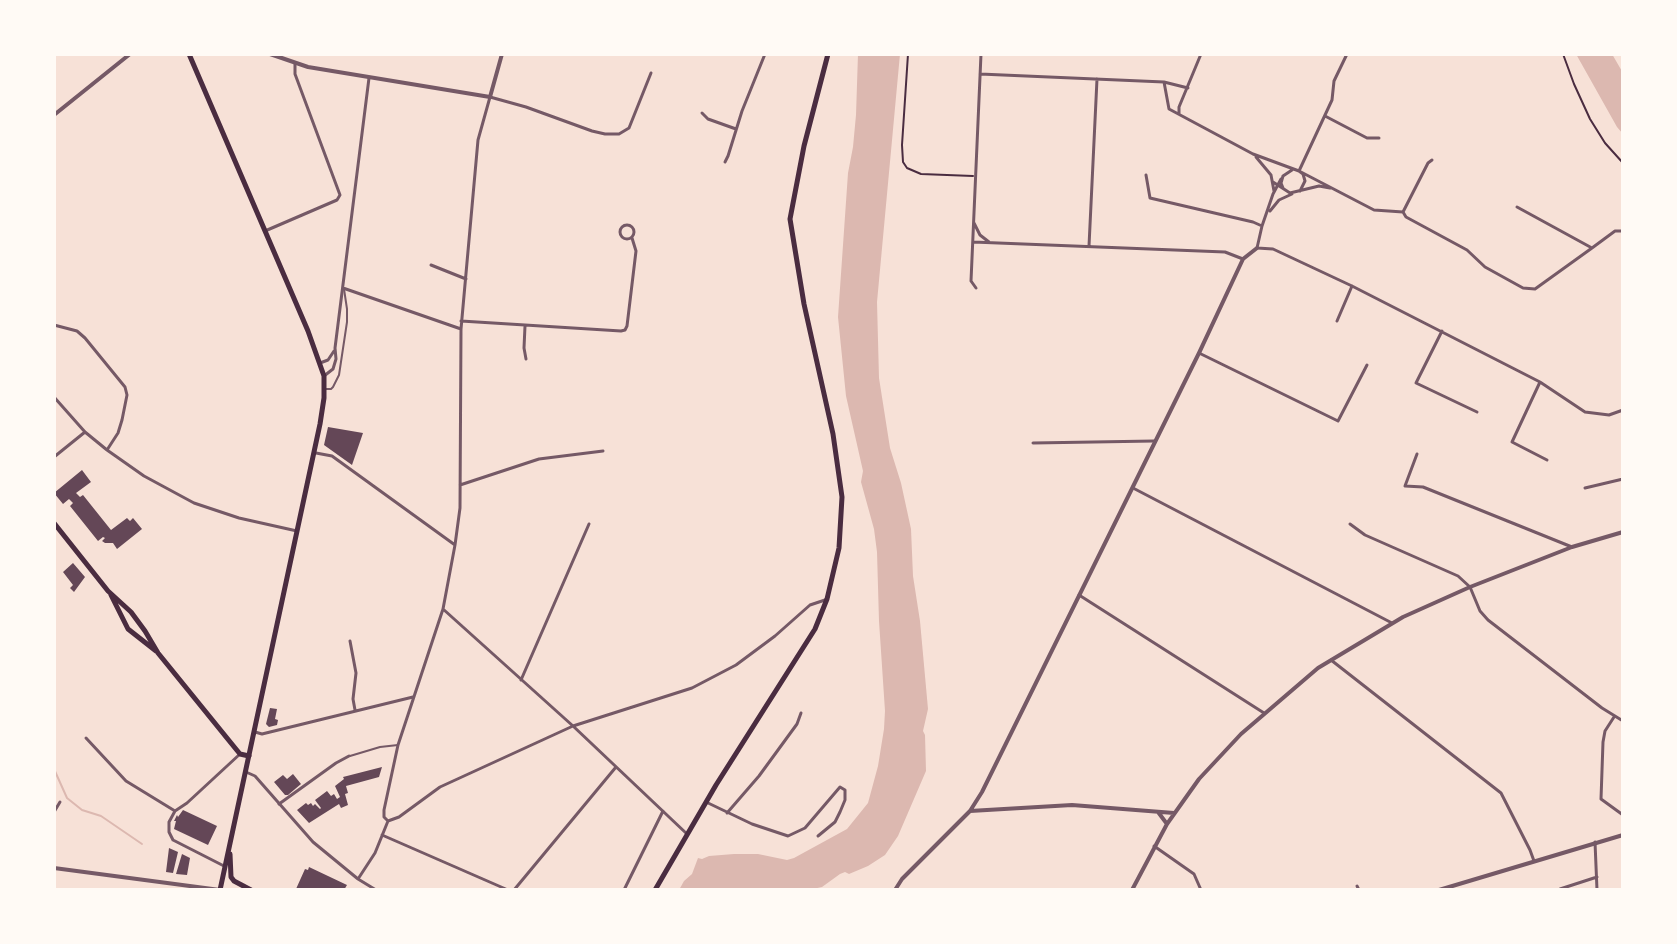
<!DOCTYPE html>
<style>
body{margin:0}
#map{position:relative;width:1677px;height:944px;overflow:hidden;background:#f7e1d7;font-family:Signika,sans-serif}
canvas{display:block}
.frame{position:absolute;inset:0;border:56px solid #fffaf5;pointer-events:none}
</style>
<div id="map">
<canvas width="1677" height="944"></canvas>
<div class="frame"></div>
</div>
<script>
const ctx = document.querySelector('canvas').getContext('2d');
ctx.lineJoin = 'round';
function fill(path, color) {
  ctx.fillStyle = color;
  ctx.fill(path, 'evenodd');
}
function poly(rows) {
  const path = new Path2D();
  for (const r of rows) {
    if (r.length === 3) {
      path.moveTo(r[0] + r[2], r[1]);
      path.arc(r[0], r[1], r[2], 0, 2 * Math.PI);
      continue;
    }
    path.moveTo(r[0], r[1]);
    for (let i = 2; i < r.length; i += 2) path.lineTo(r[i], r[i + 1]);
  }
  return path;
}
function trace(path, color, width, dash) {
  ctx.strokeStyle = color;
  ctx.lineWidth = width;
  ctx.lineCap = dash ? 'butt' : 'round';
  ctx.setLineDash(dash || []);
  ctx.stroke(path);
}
fill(poly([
 [858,54,900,54,877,302,879,378,890,448,901,483,911,529,913,576,920,621,928,709,923,731,925,735,926,771,898,836,885,855,868,866,849,874,845,872,840,874,822,887,808,890,679,890,684,881,692,874,698,858,702,859,709,856,734,854,758,854,787,860,794,858,847,829,868,803,878,766,884,729,885,711,879,621,877,552,874,529,861,482,863,471,846,396,838,317,848,173,853,147,856,115],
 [1576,54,1612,54,1623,73,1623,134,1617,127]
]), '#dcb8b0');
trace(poly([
 [54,769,67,798,82,810,101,816,142,844]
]), '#dcb8b0', 2);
fill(poly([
 [328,427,363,433,352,465,324,445],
 [82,470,91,482,76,493,80,497,83,495,111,530,127,518,130,521,133,518,142,529,117,549,113,543,105,543,102,541,105,538,103,537,98,541,70,506,73,503,69,499,63,504,54,493],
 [73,563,85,577,74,592,70,588,73,585,63,572],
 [270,708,277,709,275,719,278,720,277,725,269,727,266,724],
 [382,767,379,777,346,786,348,793,345,794,348,805,341,808,339,804,309,823,297,810,306,803,308,805,311,803,313,806,315,804,320,809,321,808,315,800,327,791,331,796,334,794,337,799,340,797,335,786,344,779,343,777],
 [293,774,301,784,288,795,285,795,274,782,283,775,287,779],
 [183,810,217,826,208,845,174,829,176,821,174,821,177,815,178,817],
 [169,848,178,852,173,873,166,872],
 [182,854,190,858,187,875,176,874],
 [309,867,347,885,344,890,296,889,305,869,308,870]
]), '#644757');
trace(poly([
 [908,54,902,145,903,162,907,168,921,174,973,176],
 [1563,54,1574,84,1590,119,1605,143,1623,163]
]), '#4a2c40', 2);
trace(poly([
 [325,389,331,389,333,387,339,375,347,322,347,309,344,289],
 [350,756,380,747,398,745]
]), '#755966', 2);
trace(poly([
 [279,804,336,763,349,756]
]), '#755966', 3);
trace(poly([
 [1347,54,1334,81,1332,100,1299,171,1374,210,1403,212,1406,217,1467,250,1485,267,1523,288,1535,289,1592,248,1517,207],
 [980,74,1164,82,1188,88],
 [1164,82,1169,109,1253,154,1299,171,1303,174,1305,181,1300,191],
 [702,113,708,119,736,129],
 [1179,113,1179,107,1201,54],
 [1325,116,1367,138,1379,138],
 [1256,157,1271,175,1274,191],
 [725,162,728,156,742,111,765,54],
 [1146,175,1150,198,1253,222,1262,226],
 [1281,179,1273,194,1262,226,1257,248,1273,249,1352,286,1540,382,1585,412,1609,415,1623,410],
 [1273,182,1290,193,1319,186,1330,188],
 [1283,188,1281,183,1283,176,1292,170],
 [1270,211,1279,200,1292,194],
 [1403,212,1428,163,1432,160],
 [974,223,980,235,989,242],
 [627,232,7],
 [265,231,337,200,340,195,295,74,295,64],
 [973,242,1225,252,1243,259],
 [1089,246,1097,79],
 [1592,248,1615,231,1623,231],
 [431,265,466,279],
 [343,288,461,329],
 [976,288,971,281,981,54],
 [461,321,621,331,625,330,627,326,636,251,632,238],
 [1337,321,1352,286],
 [54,325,77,331,85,338,125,387,127,395,122,420,118,433,107,450],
 [525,326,524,348,526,359],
 [1442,331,1416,383,1477,412],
 [1199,353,1338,421,1367,365],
 [320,363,328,360,334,351],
 [324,376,333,369,336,359,335,348,369,78],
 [1540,382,1512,442,1547,460],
 [54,397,85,432,107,450,144,476,194,503,239,518,297,531],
 [1033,443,1154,441],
 [316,453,332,456,455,545],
 [1417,454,1405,486,1423,487,1572,547],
 [54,457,85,432],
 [460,485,539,459,603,451],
 [1133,488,1392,623],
 [1585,488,1623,479],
 [1350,524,1365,535,1458,576,1470,587,1480,611,1488,620,1602,708,1623,721],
 [1079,595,1264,713],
 [443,609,573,726,687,834],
 [350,641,356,673,353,699,355,710],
 [1331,660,1501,793,1530,850,1534,861],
 [521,680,589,524],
 [1614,717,1605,731,1603,742,1601,799,1623,815],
 [255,732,262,734,413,697],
 [86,738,126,781,175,811],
 [246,772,255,776,313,842,358,879,376,890],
 [706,802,752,824,788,836,805,828,840,787,845,790,845,800,840,812,835,822,818,836],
 [54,812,60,802],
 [727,813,759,776,797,724,801,713],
 [388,821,399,817,440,787,573,726,692,688,736,665,775,636,810,605,825,600],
 [382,835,508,890],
 [1595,842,1597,890],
 [1154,846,1194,874,1201,890],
 [224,866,173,840,169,832,169,822,175,811,187,803,240,754],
 [358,879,375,853,388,821,384,817,384,810,398,745,443,609,455,545,460,508,461,329,478,140,490,97,526,107,592,131,605,134,619,134,629,128,651,73],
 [1357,886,1359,890],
 [1560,889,1597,877],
 [514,890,616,767],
 [624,890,663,811]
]), '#755966', 3);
trace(poly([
 [270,54,308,67,490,97,502,54],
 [54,115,130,54],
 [970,811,1072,805,1174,813],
 [1158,812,1167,824],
 [54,868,220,890],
 [895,890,902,879,970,811,982,792,1199,353,1243,259,1257,248],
 [1132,890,1167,824,1199,779,1241,734,1318,668,1403,617,1470,587,1572,547,1623,532],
 [1439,890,1623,835]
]), '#755966', 4);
trace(poly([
 [54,523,108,591,131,612,145,631,158,653,231,743,240,754,249,756],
 [111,595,128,629,156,651],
 [655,890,716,785,815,629,827,599,839,548,842,497,833,434,804,304,790,219,804,146,828,54]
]), '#4a2c40', 5);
trace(poly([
 [189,54,308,331,324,376,324,398,320,424,220,890],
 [230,854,231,877,234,881,251,890]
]), '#4a2c40', 5);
</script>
